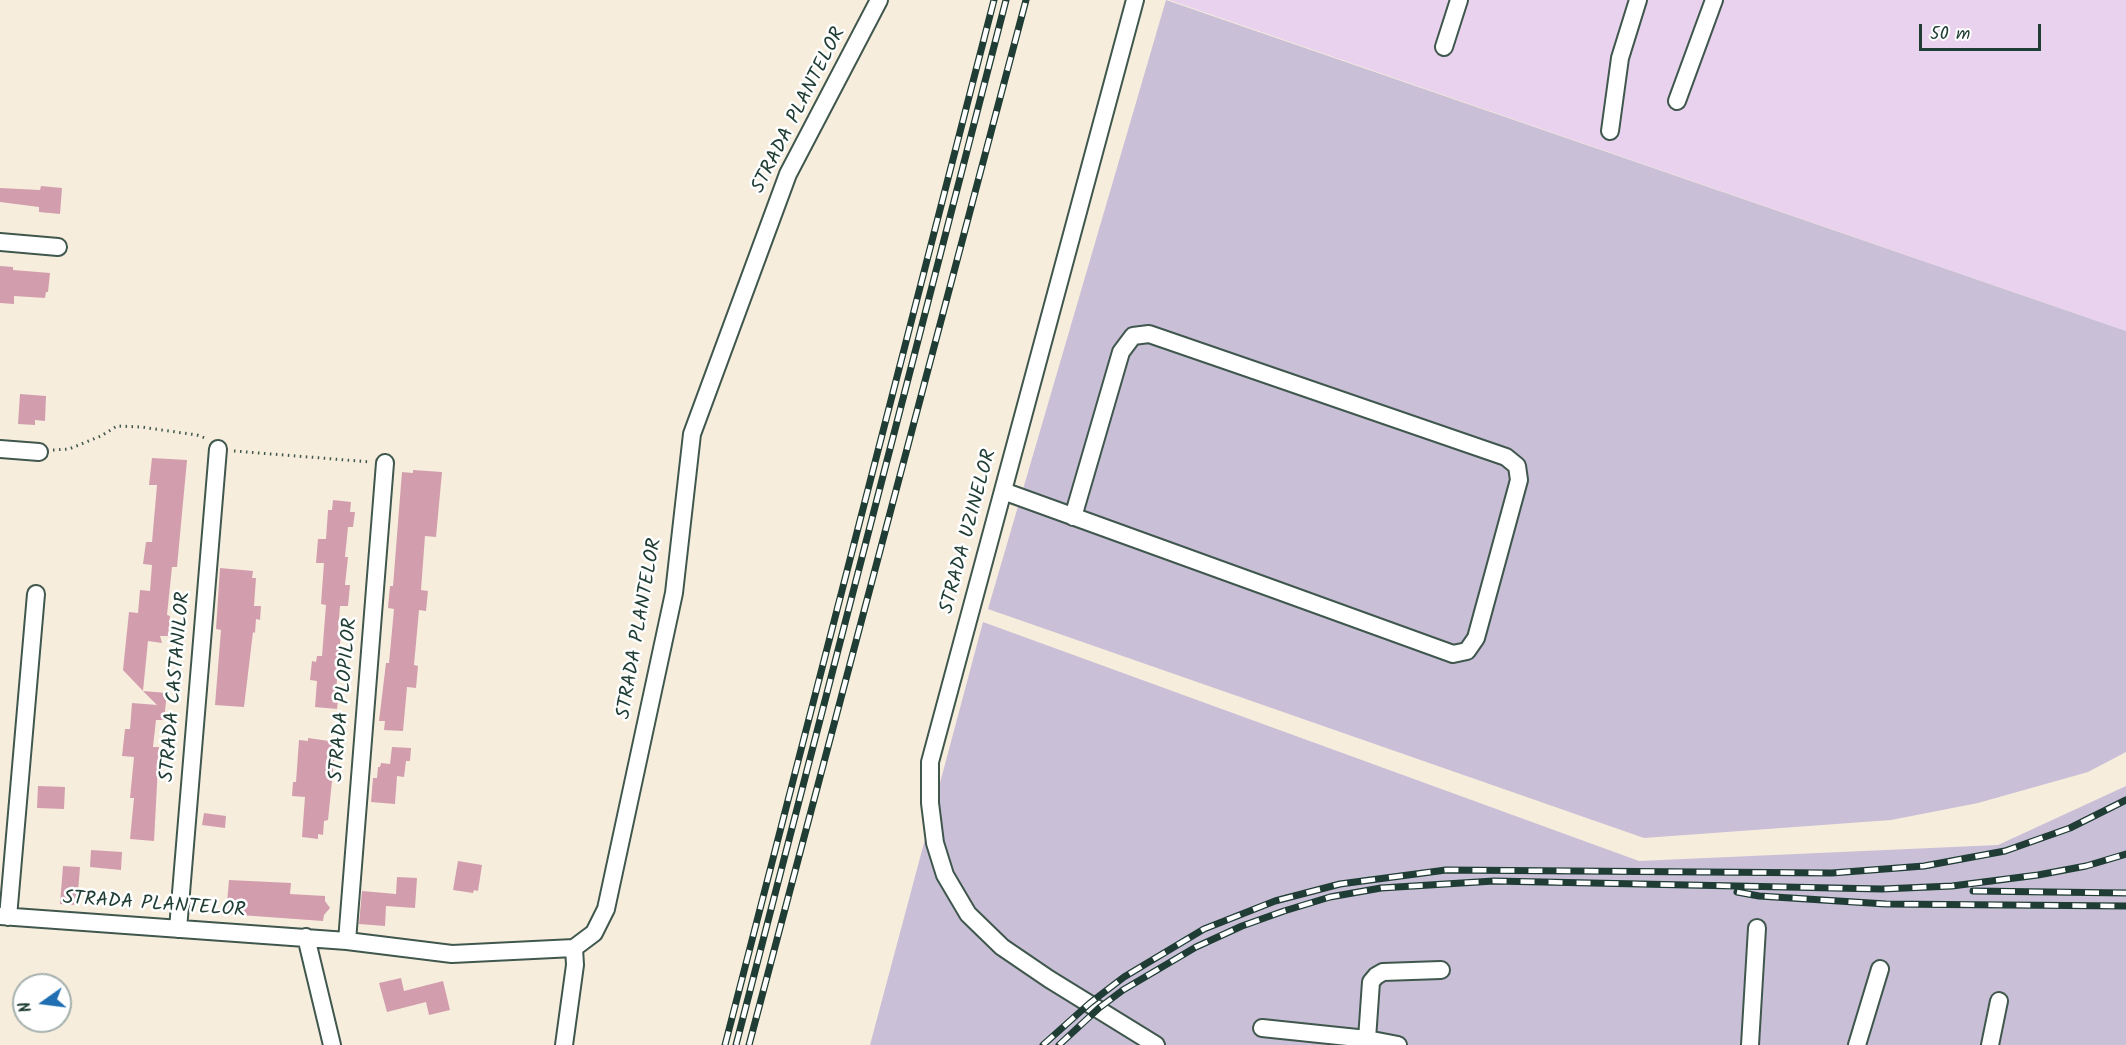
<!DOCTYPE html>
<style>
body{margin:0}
#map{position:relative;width:2126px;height:1045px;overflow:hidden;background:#f7eddd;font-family:Kalam,sans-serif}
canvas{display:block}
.north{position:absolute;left:12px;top:973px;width:60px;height:60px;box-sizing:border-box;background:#fff;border:2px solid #a5b1ae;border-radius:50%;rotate:256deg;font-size:16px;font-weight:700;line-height:24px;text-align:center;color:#1f3d34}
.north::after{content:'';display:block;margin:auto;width:21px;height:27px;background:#1f6fb2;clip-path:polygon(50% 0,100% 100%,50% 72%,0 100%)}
.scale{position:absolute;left:1919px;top:24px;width:122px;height:27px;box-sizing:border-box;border:3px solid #1f3d34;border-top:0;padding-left:8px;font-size:18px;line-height:21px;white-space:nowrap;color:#1f3d34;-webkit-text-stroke:4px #fff;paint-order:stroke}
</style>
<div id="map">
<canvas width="2126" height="1045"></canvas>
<div class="north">N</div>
<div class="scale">50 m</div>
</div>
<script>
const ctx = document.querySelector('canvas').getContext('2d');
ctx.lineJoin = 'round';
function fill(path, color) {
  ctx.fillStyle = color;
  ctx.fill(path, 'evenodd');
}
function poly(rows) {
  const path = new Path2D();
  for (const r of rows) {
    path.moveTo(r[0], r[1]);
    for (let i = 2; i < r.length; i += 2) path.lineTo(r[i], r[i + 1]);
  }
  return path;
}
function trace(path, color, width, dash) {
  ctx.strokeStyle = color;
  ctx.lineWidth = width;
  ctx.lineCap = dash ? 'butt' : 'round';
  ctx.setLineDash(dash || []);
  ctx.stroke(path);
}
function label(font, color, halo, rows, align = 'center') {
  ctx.font = font + ' Kalam,sans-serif';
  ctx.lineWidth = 5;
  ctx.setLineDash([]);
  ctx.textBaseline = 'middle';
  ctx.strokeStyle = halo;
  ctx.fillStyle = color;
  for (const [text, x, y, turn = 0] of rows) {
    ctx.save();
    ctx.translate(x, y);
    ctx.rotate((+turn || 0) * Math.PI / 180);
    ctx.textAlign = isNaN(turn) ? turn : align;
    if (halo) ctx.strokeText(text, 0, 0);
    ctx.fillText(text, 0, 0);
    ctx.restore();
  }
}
fill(poly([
 [1169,0,2126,0,2126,331]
]), '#e9d2ed');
fill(poly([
 [1166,0,2126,331,2126,752,2088,772,1978,803,1891,820,1644,838,988,609],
 [983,622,1639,861,1998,845,2126,786,2126,1045,870,1045]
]), '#c9bfd7');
fill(poly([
 [41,186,62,188,60,214,39,212,39,207,0,202,0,188,40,190],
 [0,266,13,267,13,270,50,273,48,292,46,292,45,298,14,296,14,304,0,303],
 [20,394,46,396,45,421,35,420,35,425,18,424],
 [152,458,187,460,177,567,172,567,167,615,170,616,168,636,160,636,162,643,148,641,143,691,123,670,129,612,138,613,140,590,150,591,152,565,143,564,146,542,152,542,157,485,149,485],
 [413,470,442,472,436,537,425,536,421,590,428,591,426,611,419,610,414,665,418,666,416,688,407,687,403,731,384,730,385,721,379,721,386,663,389,663,394,609,388,608,390,586,393,586,402,472,413,473],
 [333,500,351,502,350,512,355,512,353,527,348,527,345,557,348,557,345,585,350,585,348,606,340,606,338,633,341,633,336,691,339,691,337,709,315,707,317,681,310,680,312,661,316,662,317,656,322,656,326,605,321,604,324,563,316,563,318,539,326,539,328,510,332,510],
 [220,568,253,571,252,578,256,578,254,606,261,606,260,620,256,619,255,633,253,632,244,707,215,705,221,630,216,629],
 [143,691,167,693,164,720,156,720,153,747,159,747,154,841,130,839,134,798,130,798,134,757,122,756,125,729,130,729,132,703,157,705],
 [308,738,336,742,328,820,324,821,323,835,318,834,318,839,302,837,305,797,292,796,293,782,296,782,299,740,308,741],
 [392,747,411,748,410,761,406,761,404,777,397,776,395,804,371,802,373,778,377,778,378,767,380,767,381,763,390,764],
 [38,786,65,787,64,809,37,808],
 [204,813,226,816,225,828,202,825],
 [91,850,122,852,121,870,90,867],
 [458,861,482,865,478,891,474,890,473,893,453,890],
 [63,866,80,867,77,905,60,904],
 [397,877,417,878,415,908,386,906,385,926,359,924,362,891,396,894],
 [229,880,291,883,290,894,325,896,325,901,330,908,324,915,323,921,226,914],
 [401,978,404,991,443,981,450,1010,429,1015,426,1002,387,1012,379,983]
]), '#d29eae');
const minor = poly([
 [1135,0,930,762,930,803,935,843,945,875,968,914,1002,947,1049,979,1156,1045],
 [1444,47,1459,0],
 [1677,101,1714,0],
 [1610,131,1620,58,1638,0],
 [0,242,58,247],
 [0,449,39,452],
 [1003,491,1453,654,1467,651,1476,638,1519,480,1517,466,1506,457,1149,334,1133,336,1121,352,1073,517],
 [0,916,347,941,452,954,574,948,594,933,606,909,674,593,692,434,788,174,879,0],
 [8,917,36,594],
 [178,929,218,449],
 [306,937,332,1045],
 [347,941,385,463],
 [1262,1028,1367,1039,1398,1045],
 [1367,1039,1371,982,1376,976,1383,972,1441,970],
 [564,1045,575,965,574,948],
 [1750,1045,1757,928],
 [1857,1045,1880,969],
 [1990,1045,1999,1001]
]);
trace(minor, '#3f574d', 20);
trace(poly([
 [53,450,69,449,101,436,117,426,141,427,197,435,208,439],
 [234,451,371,462]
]), '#3f574d', 3, [1.5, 4.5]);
trace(minor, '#fff', 16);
const rail = poly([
 [1973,891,2126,893],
 [1737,892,1759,896,1886,904,2126,906],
 [725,1045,994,0],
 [736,1045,1006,0],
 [749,1045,1026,0],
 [1043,1045,1090,1003,1124,977,1204,929,1275,901,1340,884,1446,870,1832,873,1924,866,2005,851,2070,828,2126,800],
 [1059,1045,1099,1008,1123,990,1196,947,1242,926,1284,911,1330,897,1381,888,1494,881,1882,889,1952,886,2038,875,2086,866,2126,854]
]);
trace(rail, '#1f3d34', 7);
trace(rail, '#fff', 4.5, [14]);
label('20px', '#1f3d34', '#fff', [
 ["STRADA PLANTELOR",800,111,-63],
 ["STRADA UZINELOR",970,532,-75],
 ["STRADA PLANTELOR",641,629,-80],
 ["STRADA CASTANILOR",177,687,-85],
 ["STRADA PLOPILOR",345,700,-85],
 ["STRADA PLANTELOR",154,906,4]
]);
</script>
